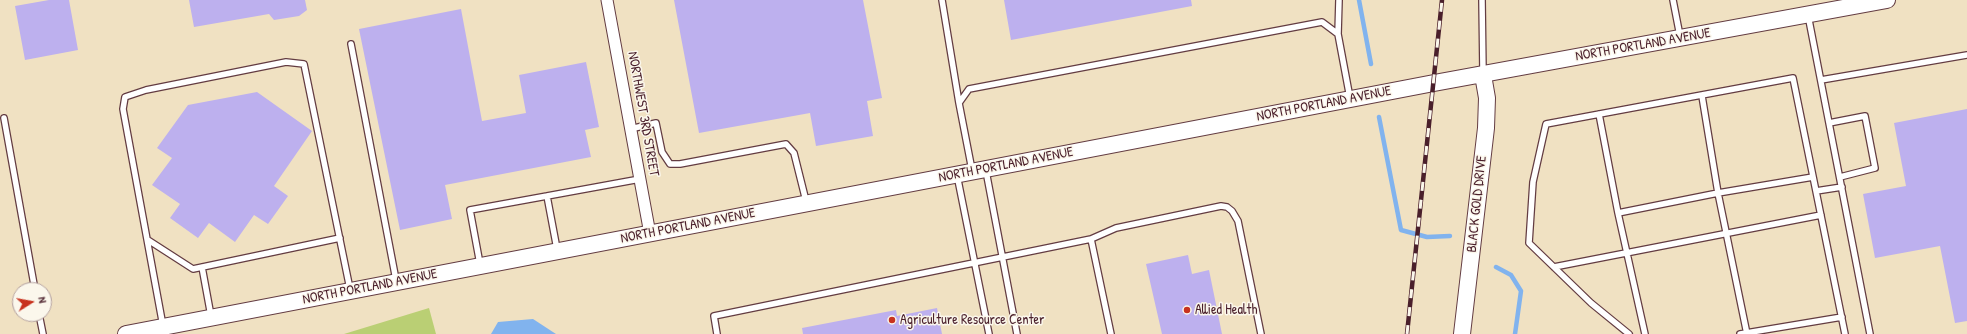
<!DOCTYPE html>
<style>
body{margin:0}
#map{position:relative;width:1967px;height:334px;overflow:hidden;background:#f0e1c2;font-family:"Patrick Hand",sans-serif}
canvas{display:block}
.north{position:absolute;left:12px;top:282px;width:40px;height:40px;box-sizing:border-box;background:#fbf7ec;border:1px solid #b4a19f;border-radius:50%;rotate:79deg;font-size:11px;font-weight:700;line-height:16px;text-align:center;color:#4a1f2b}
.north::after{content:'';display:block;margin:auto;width:14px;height:18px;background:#c8321e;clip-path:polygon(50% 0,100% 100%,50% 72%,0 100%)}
</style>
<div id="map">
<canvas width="1967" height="334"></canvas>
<div class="north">N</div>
</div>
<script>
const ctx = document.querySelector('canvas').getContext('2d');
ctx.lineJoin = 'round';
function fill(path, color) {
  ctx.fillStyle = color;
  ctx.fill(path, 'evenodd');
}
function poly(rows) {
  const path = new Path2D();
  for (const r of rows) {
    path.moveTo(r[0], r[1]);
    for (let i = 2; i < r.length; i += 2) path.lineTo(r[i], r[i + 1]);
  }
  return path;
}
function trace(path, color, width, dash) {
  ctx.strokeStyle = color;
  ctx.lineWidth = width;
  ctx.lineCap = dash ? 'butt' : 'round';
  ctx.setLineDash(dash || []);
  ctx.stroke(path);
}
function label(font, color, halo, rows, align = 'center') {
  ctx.font = font + ' "Patrick Hand",sans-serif';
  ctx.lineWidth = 3;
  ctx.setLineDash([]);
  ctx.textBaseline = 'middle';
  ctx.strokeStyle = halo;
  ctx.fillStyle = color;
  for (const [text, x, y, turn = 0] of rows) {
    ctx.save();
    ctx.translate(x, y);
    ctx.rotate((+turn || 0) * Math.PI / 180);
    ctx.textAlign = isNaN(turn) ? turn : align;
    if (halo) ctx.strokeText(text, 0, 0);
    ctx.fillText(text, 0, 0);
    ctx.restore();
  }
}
fill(poly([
 [429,308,436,334,344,334]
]), '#bacf74');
fill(poly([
 [533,319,556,334,491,334,498,322]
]), '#81b3ee');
trace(poly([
 [1359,0,1371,64],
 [1379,117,1401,230,1427,237,1450,236],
 [1496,267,1511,275,1521,291,1515,334]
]), '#81b3ee', 4.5);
fill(poly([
 [49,0,69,0,78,50,25,60,15,6],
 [189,0,305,0,307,10,299,16,274,20,269,14,194,27],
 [674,0,863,0,882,98,867,101,873,136,816,146,810,113,699,133],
 [1004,0,1191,0,1192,6,1011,40],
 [461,9,482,121,526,113,519,75,586,62,599,127,585,130,591,157,445,185,452,219,400,230,359,29],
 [257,92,312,131,274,186,288,196,268,224,254,215,235,242,209,223,198,238,170,218,180,204,152,185,172,158,157,148,188,105],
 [1967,109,1967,321,1955,323,1940,246,1875,258,1863,194,1906,186,1894,123],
 [1188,255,1192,274,1209,270,1222,334,1162,334,1146,264],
 [937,308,942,334,803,334,802,328,896,310,897,316]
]), '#bdb0ee');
const lane = poly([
 [942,0,959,103],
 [1482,0,1483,72],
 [1673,0,1680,36],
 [1808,15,1870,334],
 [1338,34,1339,0],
 [351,44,396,280],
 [1821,80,1967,55],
 [1702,96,1718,193,1747,334],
 [1599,114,1618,213],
 [4,118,35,290],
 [1829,123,1865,116,1875,168,1840,177],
 [630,129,656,123,662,152,670,164,680,164,786,144,794,153,806,201],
 [972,170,959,103,969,89,1322,22,1338,34,1350,98],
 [986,171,1017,334],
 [957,175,989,334],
 [1816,191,1842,187],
 [547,196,640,179],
 [1091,239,1111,334],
 [148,240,193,269,340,238],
 [480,264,470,210,547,196,557,249],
 [202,267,211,316],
 [1554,267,1821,215],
 [39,314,43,334],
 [163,326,123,109,125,97,146,90,286,62,304,64,350,289],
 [717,334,714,316,1091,239,1116,228,1221,206,1227,207,1232,211,1238,221,1261,334],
 [1629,334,1591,303,1529,243,1533,182,1546,124,1793,78,1845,334],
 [1645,334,1618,213,1718,193,1813,177],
 [1740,334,1842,317]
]);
const street = poly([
 [607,0,650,234]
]);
const secondary = poly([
 [126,334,1434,83,1887,0],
 [1462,334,1486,128,1487,98,1483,75]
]);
trace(lane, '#633c42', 8);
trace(street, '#633c42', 13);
trace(secondary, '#633c42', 18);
trace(lane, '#fff', 5.5);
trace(street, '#fff', 11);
trace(secondary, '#fff', 16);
const rail = poly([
 [1407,334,1442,0]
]);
trace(rail, '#4a1f2b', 4.5);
trace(rail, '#fbf7ec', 3, [9]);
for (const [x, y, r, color] of [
 [1187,310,4,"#c8321e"],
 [892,320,4,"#c8321e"]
]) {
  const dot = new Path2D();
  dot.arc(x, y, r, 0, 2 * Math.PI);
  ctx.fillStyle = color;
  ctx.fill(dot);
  trace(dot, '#fbf7ec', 1.5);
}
label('14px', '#4a1f2b', '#fbf7ec', [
 ["NORTH PORTLAND AVENUE",1643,45,-10],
 ["NORTH PORTLAND AVENUE",1324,104,-11],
 ["NORTHWEST 3RD STREET",643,114,80],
 ["NORTH PORTLAND AVENUE",1006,165,-11],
 ["BLACK GOLD DRIVE",1477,204,-84],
 ["NORTH PORTLAND AVENUE",688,226,-11],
 ["NORTH PORTLAND AVENUE",370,287,-11]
]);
label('14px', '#4a1f2b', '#fbf7ec', [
 ["Allied Health",1195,310],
 ["Agriculture Resource Center",900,320]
], 'left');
</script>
